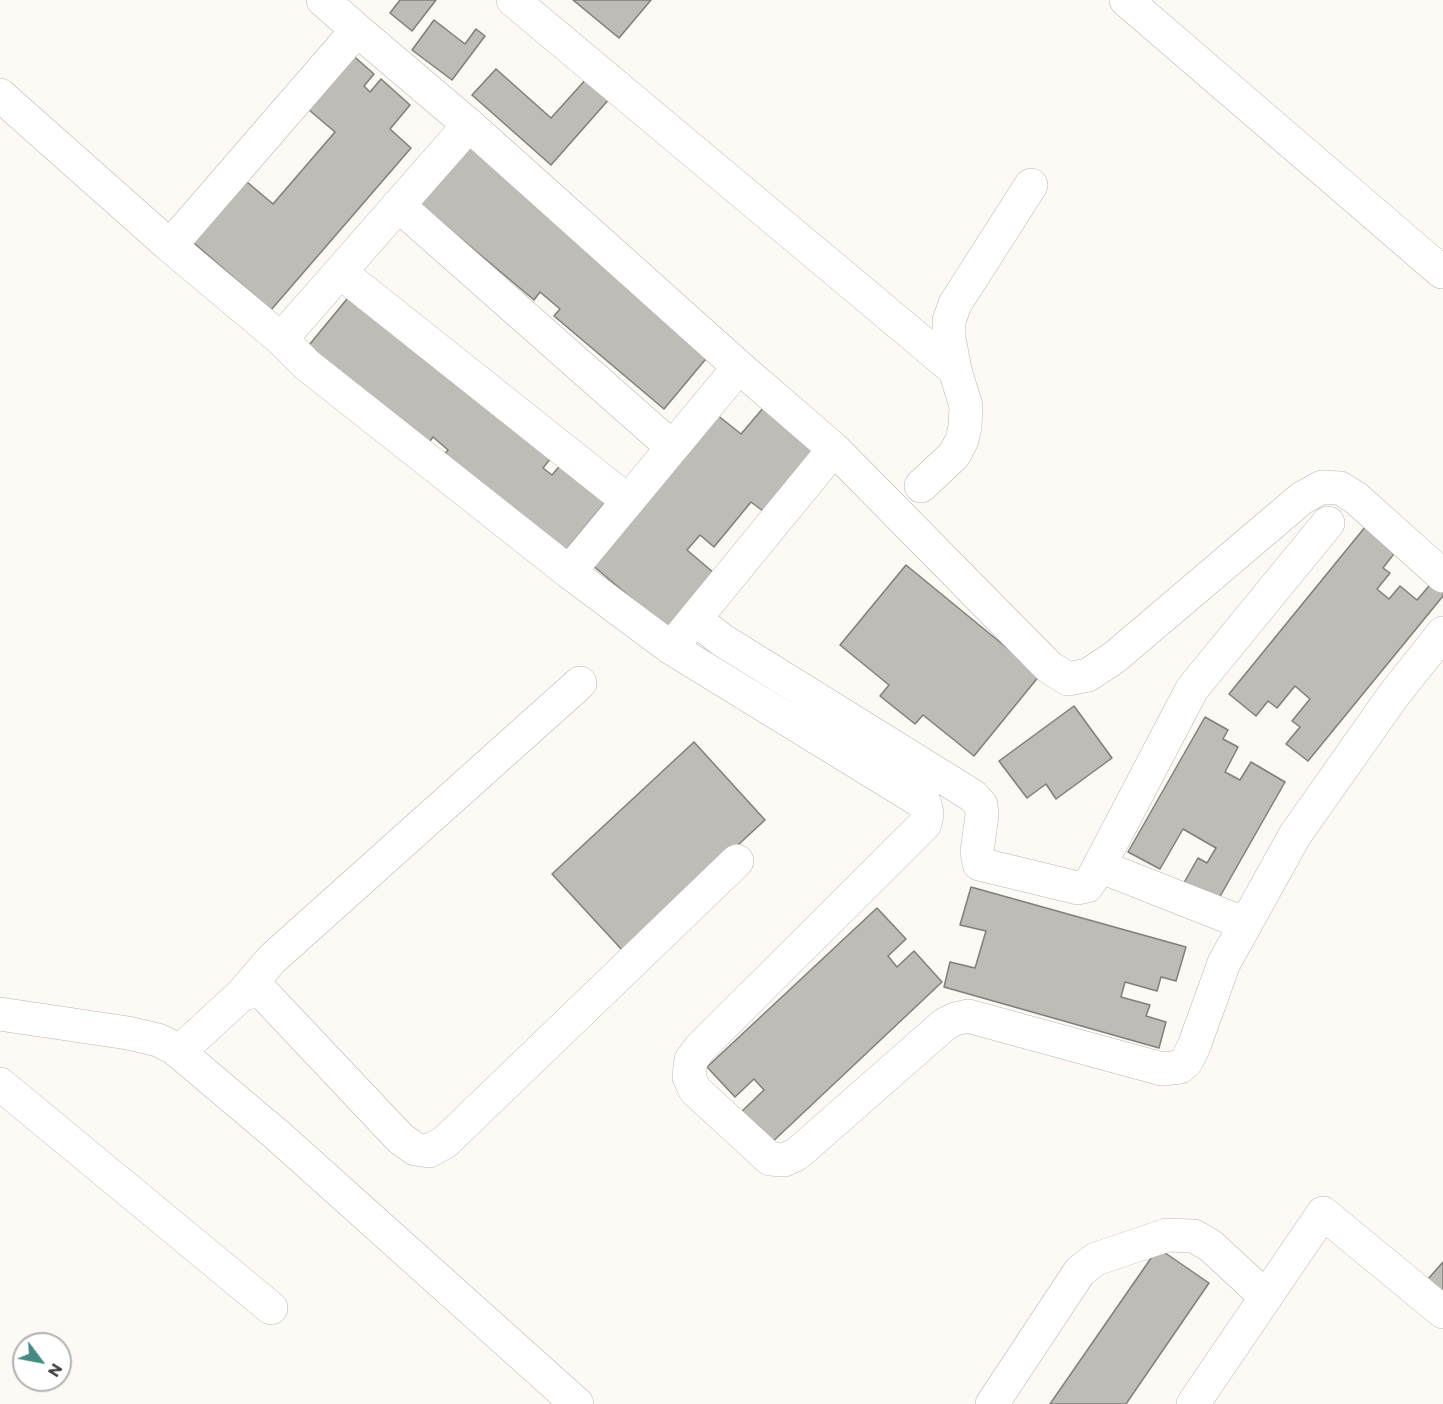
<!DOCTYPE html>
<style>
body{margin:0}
#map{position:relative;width:1443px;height:1404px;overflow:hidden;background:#fdf9f5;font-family:Commissioner,sans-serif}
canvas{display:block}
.north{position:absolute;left:12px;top:1332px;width:60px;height:60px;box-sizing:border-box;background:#fff;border:2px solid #b1b1b0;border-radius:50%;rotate:122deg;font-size:16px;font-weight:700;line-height:24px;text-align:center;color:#3d3b3a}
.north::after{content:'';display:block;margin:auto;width:21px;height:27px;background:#448a82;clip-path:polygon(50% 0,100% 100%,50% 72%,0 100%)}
</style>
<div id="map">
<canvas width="1443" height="1404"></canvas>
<div class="north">N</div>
</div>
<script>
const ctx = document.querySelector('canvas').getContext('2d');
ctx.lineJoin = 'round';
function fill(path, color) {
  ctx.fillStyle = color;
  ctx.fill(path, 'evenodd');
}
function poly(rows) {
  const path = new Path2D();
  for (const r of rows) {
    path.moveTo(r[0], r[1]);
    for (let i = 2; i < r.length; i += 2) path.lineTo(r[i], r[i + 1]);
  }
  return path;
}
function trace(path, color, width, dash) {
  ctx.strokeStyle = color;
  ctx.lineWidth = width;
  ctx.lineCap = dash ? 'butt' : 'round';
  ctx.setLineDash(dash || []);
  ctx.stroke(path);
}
const building = poly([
 [400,0,436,0,412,31,390,13,400,0],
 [573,0,651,0,619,38,573,0],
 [434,20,465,44,476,29,485,36,452,80,412,50,434,20],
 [348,51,374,74,364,86,370,92,381,79,410,105,390,129,411,148,271,310,187,237,240,176,273,204,335,132,302,104,348,51],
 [496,69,551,118,588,77,611,97,551,165,472,95,496,69],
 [465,138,715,348,664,409,554,316,560,309,540,292,534,300,414,199,465,138],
 [356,288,554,454,543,468,552,475,563,462,608,499,557,561,438,462,448,450,433,437,424,449,305,350,356,288],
 [764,407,814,450,763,511,751,502,714,547,700,535,687,550,721,579,675,635,585,559,711,410,741,434,764,407],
 [1370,521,1400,546,1383,568,1390,573,1377,589,1389,599,1400,586,1417,600,1435,579,1443,586,1443,596,1308,761,1286,744,1300,727,1292,721,1310,699,1295,686,1277,708,1268,701,1256,716,1229,694,1370,521],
 [906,565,1040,675,974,756,923,715,915,724,880,696,889,685,840,645,906,565],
 [1074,706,1112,758,1056,799,1046,784,1027,798,999,761,1074,706],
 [1205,717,1228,730,1223,739,1238,747,1225,772,1240,780,1251,762,1285,782,1214,907,1181,888,1198,858,1207,863,1216,848,1183,829,1160,869,1128,852,1205,717],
 [694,742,765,820,623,951,552,874,694,742],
 [971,887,1186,947,1176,981,1161,977,1157,991,1125,982,1121,997,1150,1005,1146,1016,1166,1022,1159,1048,944,987,950,962,975,968,986,931,960,925,971,887],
 [877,908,906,939,888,956,897,967,914,951,942,982,768,1146,739,1114,764,1090,754,1079,735,1097,707,1067,877,908],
 [1158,1248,1209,1283,1126,1404,1050,1404,1158,1248],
 [1443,1262,1443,1292,1428,1279,1443,1262]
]);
fill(building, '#bebcb7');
trace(building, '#807f7a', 1.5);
const minor = poly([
 [323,0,357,30],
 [513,0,955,370],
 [1126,0,1442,272],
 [0,95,170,246,281,339,307,365,569,572,671,648,925,804,927,814,925,824,700,1048,691,1060,689,1077,695,1090,770,1159,784,1160,797,1154,945,1024,955,1019,968,1016,1162,1069,1180,1067,1186,1062,1194,1046,1224,963,1295,835,1393,696,1443,633],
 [398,205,672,447],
 [170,246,357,30,469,125,739,367,834,449,671,648],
 [340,272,628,501],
 [281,339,469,125],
 [834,449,1049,667,1068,679,1088,675,1115,657,1302,498,1322,487,1340,488,1356,498,1443,576],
 [921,486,954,455,962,440,965,427,966,406,955,370,949,338,949,321,955,304,1031,185],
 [569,572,739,367],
 [695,619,722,640,973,796,981,805,982,815,977,852,979,864,1078,888,1087,886,1094,876,1192,689,1328,523],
 [1099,866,1246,924],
 [242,994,272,959,580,683],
 [0,1014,128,1033,158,1040,174,1048,276,1134,577,1404],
 [179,1052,242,994,256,991,265,995,400,1138,415,1149,429,1151,445,1142,737,861],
 [0,1084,271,1308],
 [992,1404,1080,1271,1096,1259,1167,1235,1194,1236,1211,1246,1266,1297],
 [1193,1404,1323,1213,1443,1312]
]);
trace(minor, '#bbb7b3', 34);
trace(minor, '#fff', 33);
</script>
